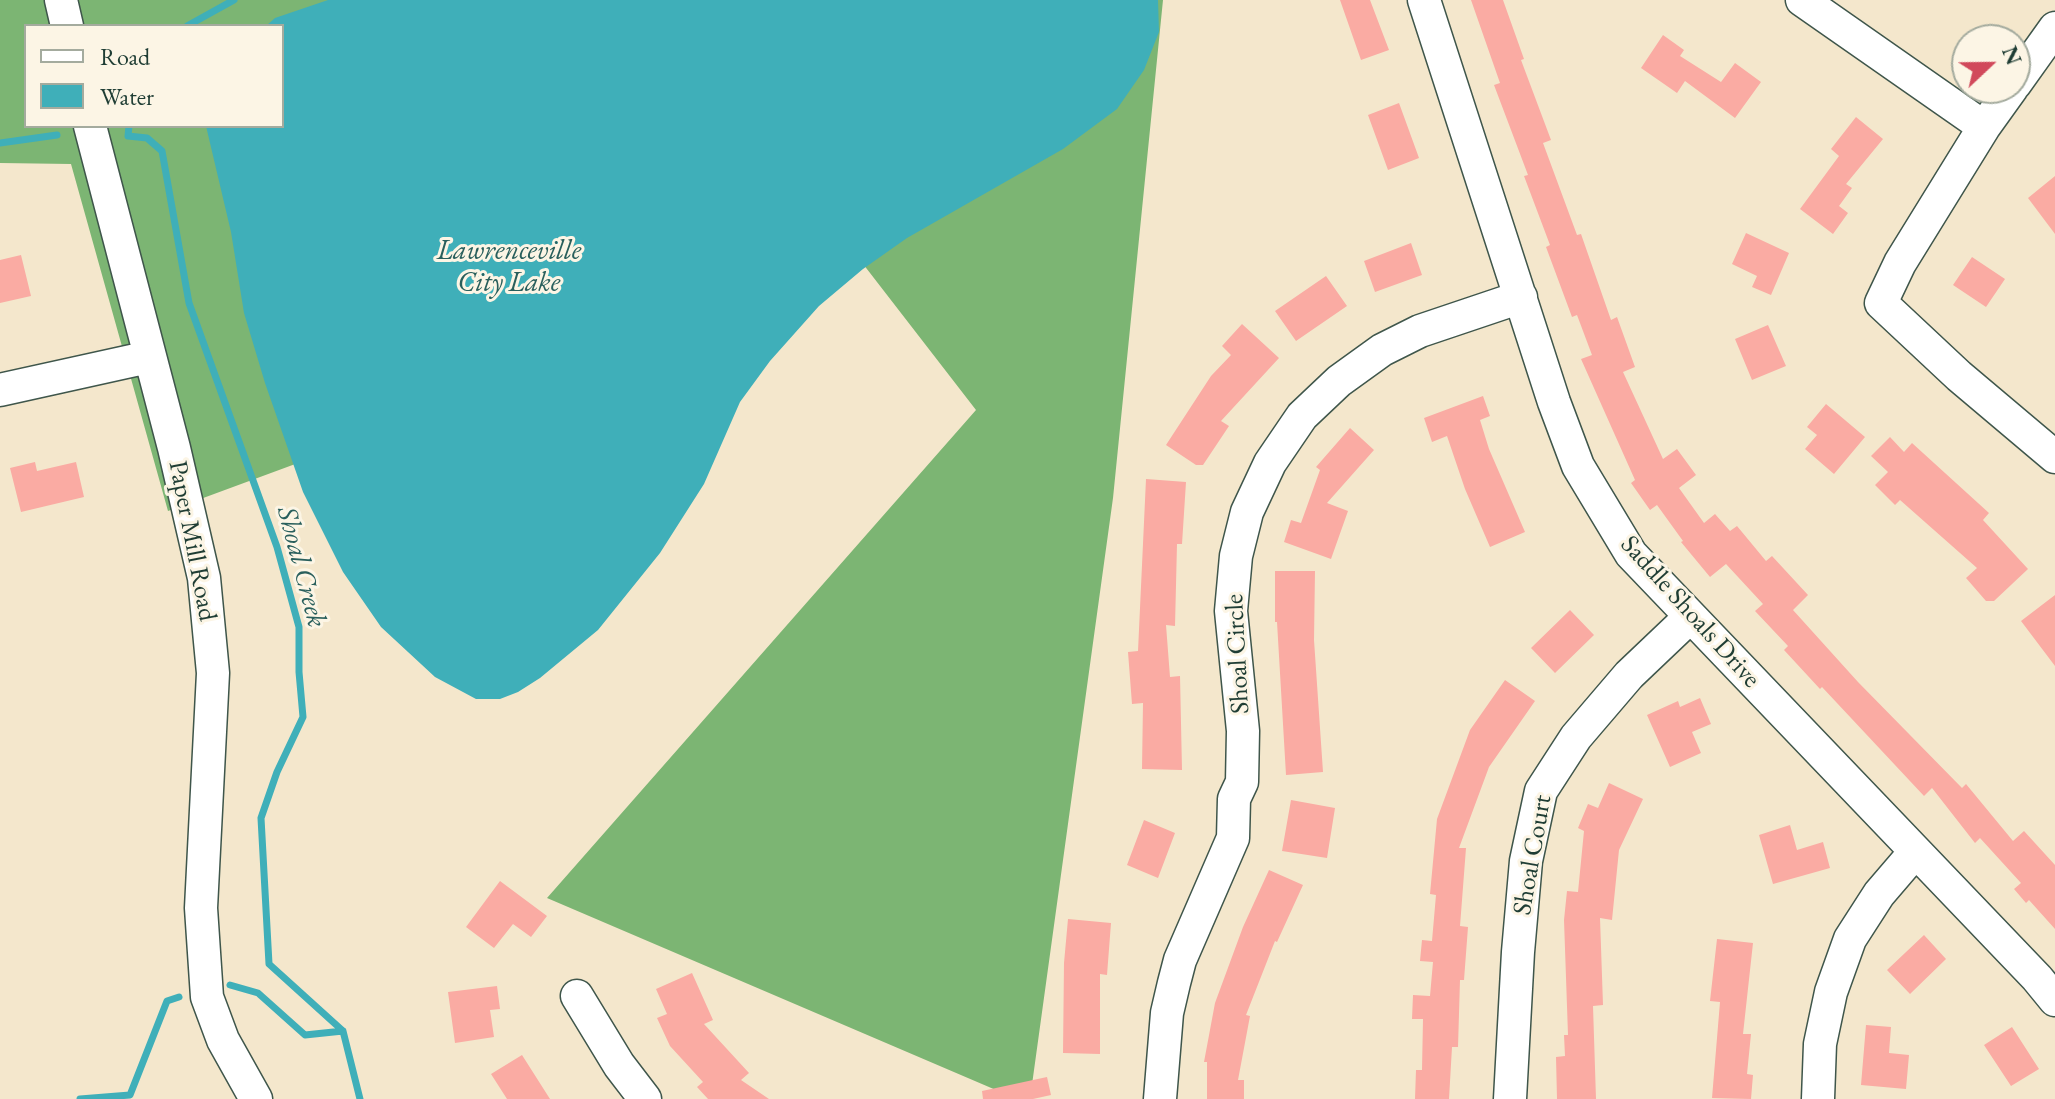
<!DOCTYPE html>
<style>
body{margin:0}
#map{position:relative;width:2055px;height:1099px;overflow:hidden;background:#f4e7cc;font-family:"EB Garamond",serif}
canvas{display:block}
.legend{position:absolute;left:24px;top:24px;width:260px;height:104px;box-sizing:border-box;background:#fcf5e5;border:2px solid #a4ab9e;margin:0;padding:10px 14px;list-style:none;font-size:24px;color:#1f3d34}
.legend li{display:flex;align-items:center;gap:16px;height:40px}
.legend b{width:40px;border:2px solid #a4ab9e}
.north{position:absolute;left:1951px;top:24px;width:80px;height:80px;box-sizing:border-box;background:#fcf5e5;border:2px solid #a4ab9e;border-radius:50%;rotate:68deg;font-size:22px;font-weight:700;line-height:32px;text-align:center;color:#1f3d34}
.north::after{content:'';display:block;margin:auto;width:28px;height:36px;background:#d1495b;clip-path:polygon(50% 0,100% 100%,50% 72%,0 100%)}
</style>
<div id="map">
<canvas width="2055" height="1099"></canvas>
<ul class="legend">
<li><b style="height:10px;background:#fff"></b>Road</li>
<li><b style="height:22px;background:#3fafb9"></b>Water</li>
</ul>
<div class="north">N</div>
</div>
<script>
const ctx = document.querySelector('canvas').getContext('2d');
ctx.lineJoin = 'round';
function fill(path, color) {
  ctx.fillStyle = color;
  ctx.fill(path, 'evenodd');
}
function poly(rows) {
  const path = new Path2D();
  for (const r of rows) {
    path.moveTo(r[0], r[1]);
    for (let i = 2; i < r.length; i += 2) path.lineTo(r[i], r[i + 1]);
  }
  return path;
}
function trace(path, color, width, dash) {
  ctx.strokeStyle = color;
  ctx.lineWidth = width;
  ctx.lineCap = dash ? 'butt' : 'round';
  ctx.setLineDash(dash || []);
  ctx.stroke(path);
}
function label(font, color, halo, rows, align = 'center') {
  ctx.font = font + ' "EB Garamond",serif';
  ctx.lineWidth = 6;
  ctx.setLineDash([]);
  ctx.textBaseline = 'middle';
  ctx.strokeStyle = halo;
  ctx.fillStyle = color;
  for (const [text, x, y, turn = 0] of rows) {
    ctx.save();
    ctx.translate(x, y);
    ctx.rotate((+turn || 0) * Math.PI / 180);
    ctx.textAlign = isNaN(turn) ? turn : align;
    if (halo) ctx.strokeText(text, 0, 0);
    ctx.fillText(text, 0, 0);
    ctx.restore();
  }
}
fill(poly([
 [0,0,1163,0,1113,498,1030,1099,1017,1099,547,898,976,410,713,70,298,463,168,511,71,164,0,163],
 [26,26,282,26,282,126,26,126]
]), '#7cb573');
fill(poly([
 [328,0,1158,0,1159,32,1144,70,1117,109,1063,149,907,238,863,269,819,306,770,361,740,402,704,484,660,553,598,630,540,678,518,692,500,699,476,699,435,677,381,627,343,572,303,492,265,383,244,313,231,232,206,126,282,126,282,26,266,26,275,18]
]), '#3fafb9');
trace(poly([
 [187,26,234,0],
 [129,126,128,136,147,138,162,151,189,303,277,547,299,627,299,672,303,717,277,772,261,818,269,964,343,1031,360,1099],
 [0,143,57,135],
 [230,985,258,993,305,1035,343,1031],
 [80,1099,130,1095,167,1001,179,997]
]), '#3fafb9', 7);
fill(poly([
 [1340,0,1370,0,1389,50,1361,60],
 [1471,0,1503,0,1524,59,1521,60,1551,140,1543,143,1577,235,1581,234,1611,320,1617,317,1635,367,1623,372,1663,459,1677,449,1696,475,1679,488,1704,523,1715,514,1730,531,1737,526,1766,561,1772,556,1808,595,1793,610,1858,682,1962,788,1966,784,2013,841,2024,831,2055,865,2055,929,2029,900,2026,903,2014,889,2021,883,1980,838,1975,843,1932,788,1924,796,1822,687,1820,689,1784,650,1788,646,1755,611,1763,604,1726,564,1710,577,1681,542,1683,541,1657,505,1650,510,1631,483,1635,480,1581,359,1592,355,1577,315,1572,317,1546,247,1550,245,1524,176,1528,175,1494,85,1500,83],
 [1663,35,1684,50,1680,56,1721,82,1735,63,1761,82,1735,118,1685,81,1677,93,1641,68],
 [1399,103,1419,158,1388,170,1368,115],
 [1856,117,1883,139,1846,184,1852,188,1839,206,1848,213,1833,234,1800,209,1839,156,1831,149],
 [2055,176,2055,234,2028,198],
 [1746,233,1789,253,1771,295,1752,287,1757,276,1732,264],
 [1411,243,1422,275,1375,292,1364,261],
 [21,255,31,296,0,303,0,260],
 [1972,257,2005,279,1986,307,1953,285],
 [1326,276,1347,306,1296,341,1275,311],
 [1242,324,1279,358,1221,421,1229,426,1203,465,1196,465,1166,445,1211,376,1231,355,1222,346],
 [1768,325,1786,366,1752,380,1735,339],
 [1483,396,1490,416,1480,420,1489,449,1525,532,1490,547,1465,489,1447,436,1432,442,1424,418],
 [1826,404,1865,437,1834,474,1805,449,1817,435,1807,427],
 [1350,428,1374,450,1327,503,1348,511,1331,559,1284,542,1291,520,1301,523,1320,470,1316,467],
 [1890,437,1904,452,1912,443,1989,513,1983,520,2028,569,1994,601,1986,601,1966,578,1977,568,1900,500,1895,505,1875,485,1888,472,1871,456],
 [35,462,37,471,76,462,84,497,21,512,10,468],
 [1146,479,1186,482,1182,544,1177,544,1175,626,1166,625,1170,677,1180,676,1182,770,1142,769,1143,703,1132,704,1128,652,1138,651],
 [1275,571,1315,571,1314,640,1323,772,1286,775,1277,622,1275,622],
 [2055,595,2055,666,2021,621],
 [1570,610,1594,635,1555,673,1531,648],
 [1505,680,1535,701,1489,767,1459,848,1466,848,1460,926,1468,927,1464,980,1460,980,1458,1047,1452,1047,1449,1099,1415,1099,1416,1070,1422,1070,1423,1019,1412,1019,1413,995,1430,996,1433,962,1420,961,1422,940,1432,941,1436,895,1430,894,1437,819,1470,730],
 [1700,698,1711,724,1692,732,1701,753,1670,767,1647,715,1678,701,1680,707],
 [1609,783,1643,799,1619,850,1612,920,1600,918,1603,1005,1593,1006,1596,1099,1557,1099,1556,1057,1565,1056,1564,1035,1568,1035,1564,920,1567,891,1578,892,1584,831,1578,828,1588,804,1598,808],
 [1291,800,1335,808,1327,858,1282,851],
 [1144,820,1175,833,1158,878,1127,865],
 [1790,825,1797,850,1823,842,1830,868,1773,884,1759,835],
 [1269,870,1303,885,1277,942,1275,941,1246,1015,1250,1016,1238,1080,1244,1080,1244,1099,1207,1099,1207,1062,1204,1062,1215,1003,1243,927],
 [500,881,547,916,531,937,513,924,494,948,466,927],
 [1068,919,1111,923,1107,975,1100,974,1100,1054,1063,1053,1064,963],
 [1924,935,1946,959,1910,994,1887,970],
 [1717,939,1753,943,1743,1034,1751,1034,1747,1074,1753,1075,1751,1099,1712,1098,1720,1002,1710,1001],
 [692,973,713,1020,704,1024,749,1073,741,1080,769,1099,708,1099,697,1087,703,1082,670,1046,657,1018,667,1014,656,989],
 [497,986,500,1009,490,1010,494,1037,455,1043,448,992],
 [1866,1025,1891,1027,1889,1053,1909,1055,1906,1089,1861,1085],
 [2012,1027,2039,1069,2011,1086,1984,1045],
 [522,1055,550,1099,507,1099,491,1074],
 [1047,1077,1051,1095,1033,1099,983,1099,982,1091]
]), '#faaba3');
const minor = poly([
 [61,0,67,26],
 [1424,0,1554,402,1578,466,1631,554,2037,978,2055,1000],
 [1802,0,1984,127],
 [2015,84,2055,28],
 [2012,88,1984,127,1900,263,1881,303,1959,376,2055,457],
 [90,126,174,448,204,578,213,673,201,908,207,997,223,1040,256,1099],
 [0,390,149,357],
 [577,996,619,1065,645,1099],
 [1160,1099,1167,1013,1174,983,1180,960,1233,838,1234,799,1242,782,1243,731,1231,611,1236,556,1247,512,1270,463,1302,416,1339,381,1382,350,1420,331,1521,297],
 [1510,1099,1518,952,1526,861,1541,791,1576,737,1629,675,1690,617],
 [1818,1099,1820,1044,1831,992,1850,939,1879,894,1915,852]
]);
trace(minor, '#3f564b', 35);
trace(minor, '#fff', 32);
label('26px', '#1f3d34', '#fcf5e5', [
 ["Paper Mill Road",192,541,79],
 ["Saddle Shoals Drive",1690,612,48],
 ["Shoal Circle",1238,654,-93],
 ["Shoal Court",1533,855,-80]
]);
label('italic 28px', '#295f5c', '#fcf5e5', [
 ["Lawrenceville",509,251],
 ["City Lake",509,283],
 ["Shoal Creek",301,567,75]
]);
</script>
